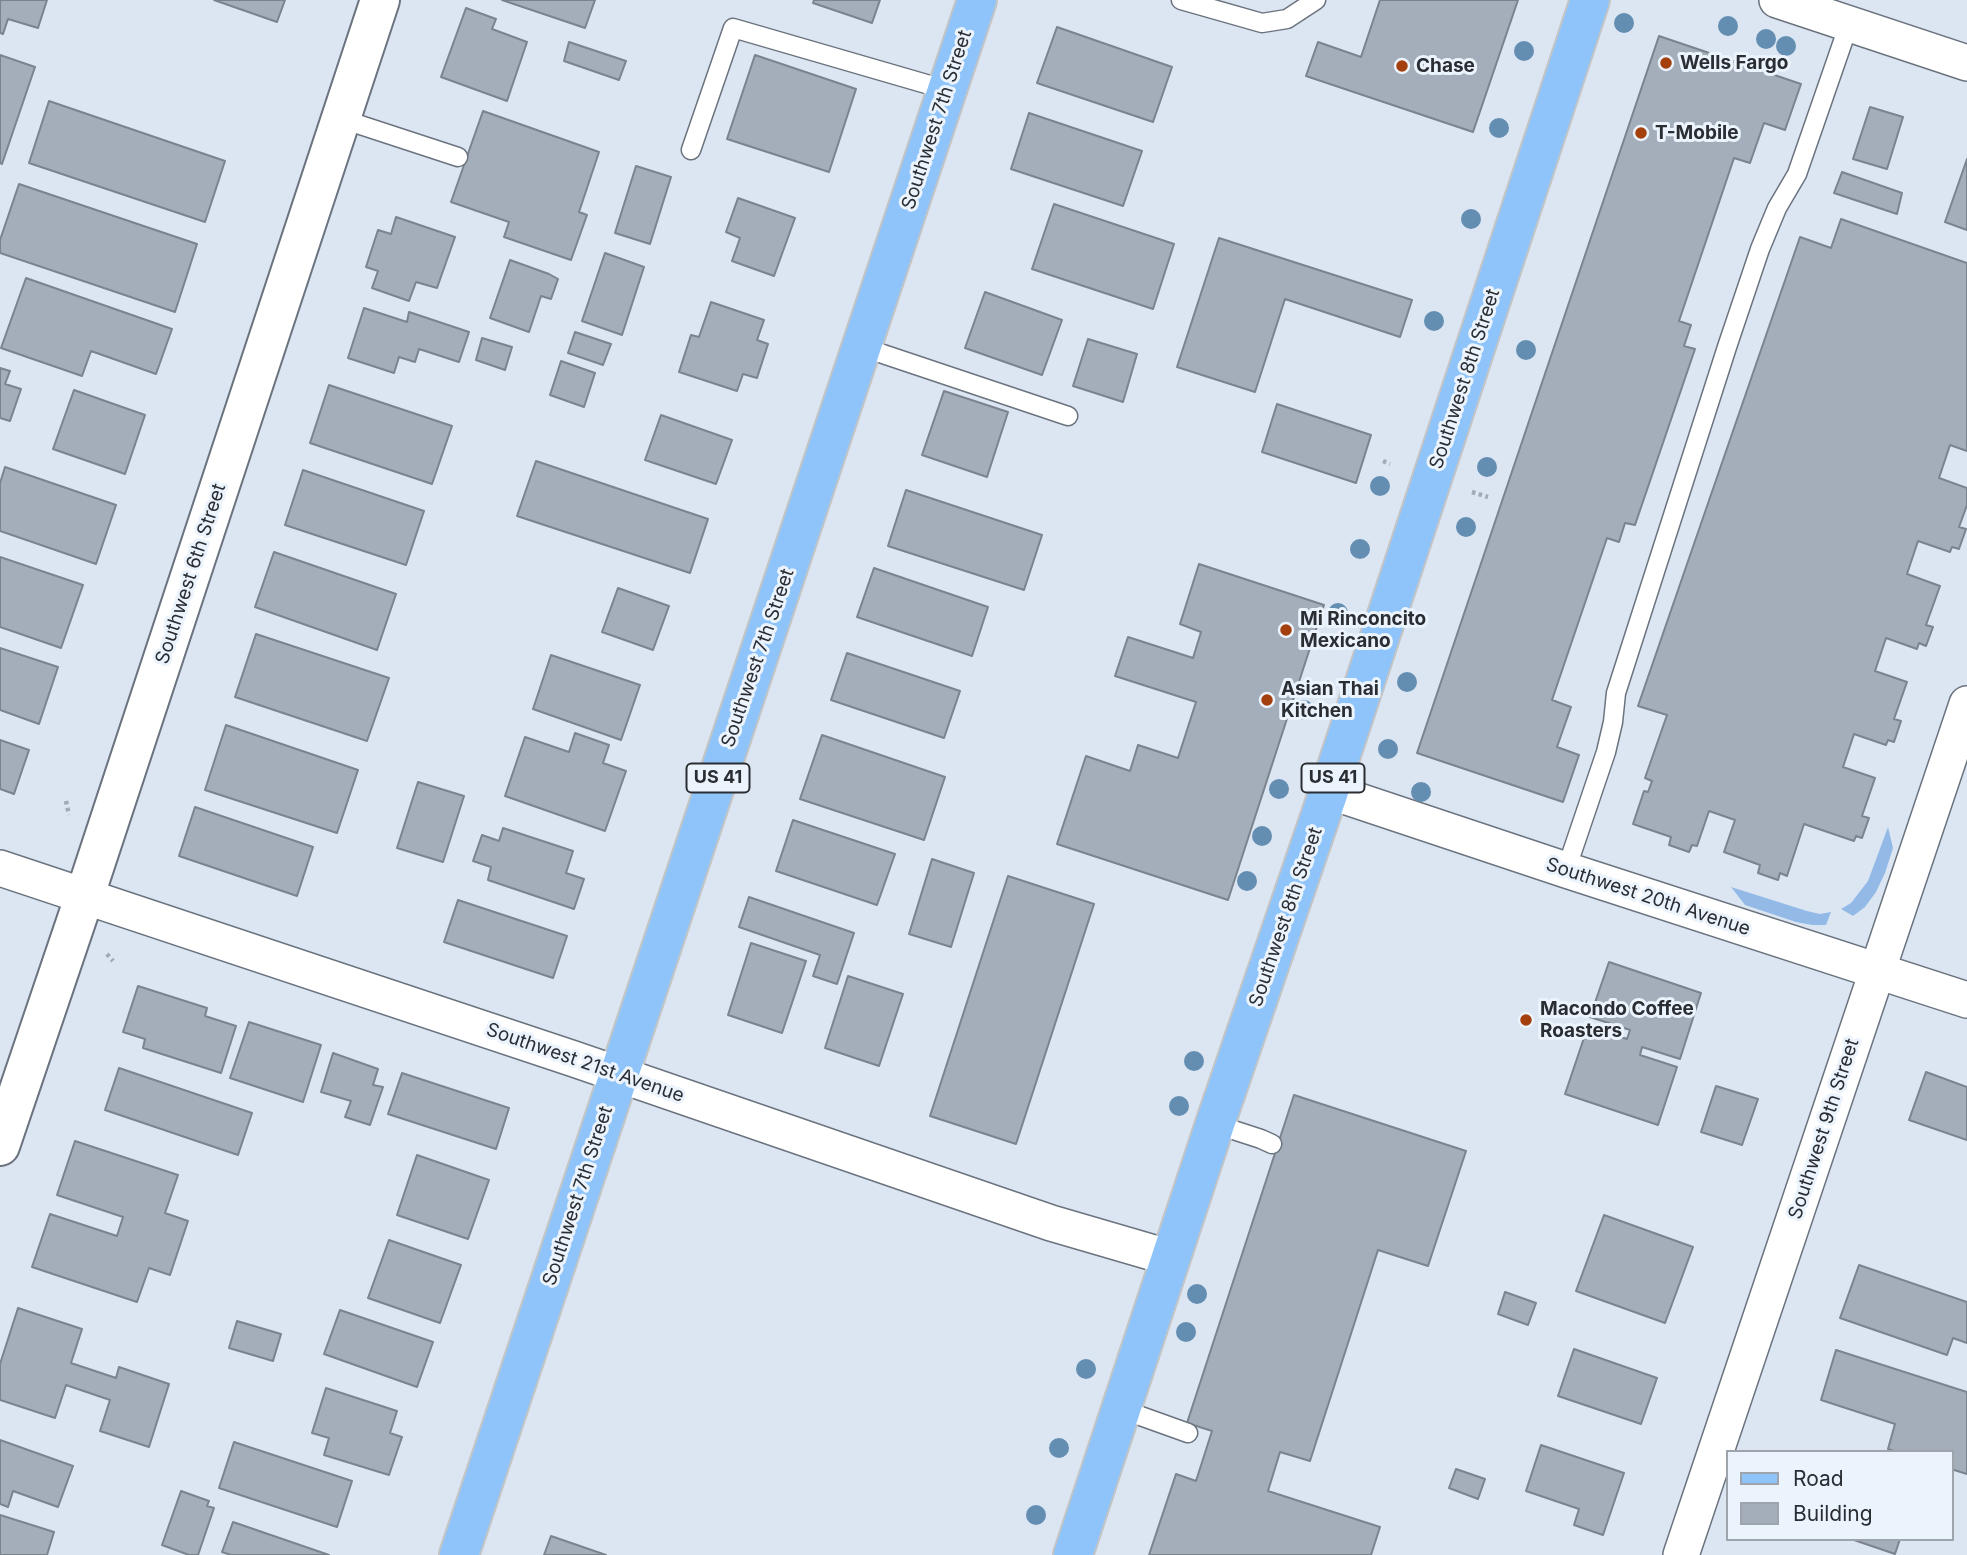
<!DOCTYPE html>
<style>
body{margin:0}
#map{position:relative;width:1967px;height:1555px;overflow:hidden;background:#dce6f2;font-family:Inter,sans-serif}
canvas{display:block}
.legend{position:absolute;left:1726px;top:1450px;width:228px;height:91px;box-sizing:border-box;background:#ebf3fd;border:2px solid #9ea4ac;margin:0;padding:9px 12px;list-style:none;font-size:21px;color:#2a2e32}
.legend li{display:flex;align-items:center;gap:14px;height:35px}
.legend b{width:35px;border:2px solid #9ea4ac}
</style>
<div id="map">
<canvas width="1967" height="1555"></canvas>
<ul class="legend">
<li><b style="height:9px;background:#8fc4fa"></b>Road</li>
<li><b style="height:19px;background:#a4aeba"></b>Building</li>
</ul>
</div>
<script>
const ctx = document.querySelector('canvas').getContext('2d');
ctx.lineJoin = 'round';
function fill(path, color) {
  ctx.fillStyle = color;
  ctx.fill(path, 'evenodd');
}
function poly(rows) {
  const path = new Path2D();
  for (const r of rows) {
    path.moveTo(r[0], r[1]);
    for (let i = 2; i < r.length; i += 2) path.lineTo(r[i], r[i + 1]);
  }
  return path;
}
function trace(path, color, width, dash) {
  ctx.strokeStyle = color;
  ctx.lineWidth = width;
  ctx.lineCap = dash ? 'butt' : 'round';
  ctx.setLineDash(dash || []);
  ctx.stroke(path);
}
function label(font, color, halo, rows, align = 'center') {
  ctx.font = font + ' Inter,sans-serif';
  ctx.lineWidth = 6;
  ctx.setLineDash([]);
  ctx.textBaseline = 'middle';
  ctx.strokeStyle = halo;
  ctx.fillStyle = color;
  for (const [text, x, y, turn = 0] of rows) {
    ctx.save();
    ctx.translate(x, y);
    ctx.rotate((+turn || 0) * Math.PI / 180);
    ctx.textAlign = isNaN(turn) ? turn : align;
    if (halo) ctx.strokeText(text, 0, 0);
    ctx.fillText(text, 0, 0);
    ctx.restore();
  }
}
fill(poly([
 [1888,827,1893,848,1885,873,1876,892,1865,907,1853,916,1841,909,1851,903,1868,881],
 [1731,887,1807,911,1820,914,1831,912,1826,925,1812,925,1796,922,1745,905]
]), '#93bae7');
const building = poly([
 [0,0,47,0,38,28,8,19,3,34,0,33,0,0],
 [214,0,285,0,277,22,214,0],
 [502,0,595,0,585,28,502,0],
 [814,0,880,0,872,23,813,3,814,0],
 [1380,0,1518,0,1473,132,1306,76,1318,42,1361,57,1380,0],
 [466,8,496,19,492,29,527,42,507,101,441,77,466,8],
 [1057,27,1172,67,1153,122,1037,83,1057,27],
 [1659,36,1801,84,1785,130,1764,123,1750,163,1734,158,1679,321,1691,325,1684,346,1695,349,1635,525,1625,523,1619,542,1607,538,1552,700,1571,707,1557,747,1579,755,1563,802,1417,753,1659,36],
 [569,42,626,61,619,80,564,61,569,42],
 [0,55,35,67,2,164,0,163,0,55],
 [755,55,856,89,829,172,727,139,755,55],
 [49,101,225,161,205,222,29,163,49,101],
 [1870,107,1903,117,1887,169,1853,159,1870,107],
 [483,111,599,152,579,212,587,215,571,260,504,237,509,222,451,202,483,111],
 [1029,113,1142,151,1123,206,1011,169,1029,113],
 [1967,159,1967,230,1945,222,1967,159],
 [636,166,671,177,650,244,615,233,636,166],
 [1842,172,1902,193,1897,214,1834,193,1842,172],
 [19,184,197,244,175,312,0,253,0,240,19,184],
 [738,198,795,218,774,276,732,261,740,238,726,232,738,198],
 [1054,204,1174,244,1153,309,1032,269,1054,204],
 [396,217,455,237,437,288,416,282,409,301,372,288,378,271,366,267,378,230,391,234,396,217],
 [1841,219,1967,263,1967,451,1950,445,1939,478,1967,488,1967,505,1959,527,1966,529,1959,549,1952,547,1950,552,1918,541,1907,574,1940,586,1926,625,1933,627,1926,646,1919,643,1917,649,1886,638,1875,671,1907,682,1894,719,1901,721,1894,742,1888,740,1886,745,1854,734,1843,767,1875,778,1862,816,1869,818,1862,838,1856,836,1854,841,1804,824,1787,876,1780,873,1778,880,1758,873,1760,865,1724,852,1735,820,1709,811,1697,846,1692,845,1689,852,1669,845,1671,837,1633,824,1644,791,1648,792,1652,781,1645,778,1667,715,1638,706,1800,237,1831,248,1841,219],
 [1219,238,1412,300,1400,337,1285,299,1255,392,1177,367,1219,238],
 [605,253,644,267,622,335,582,321,605,253],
 [510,260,549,274,558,279,551,299,541,296,529,332,490,318,510,260],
 [26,278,172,329,156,374,91,351,82,376,1,348,26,278],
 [985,292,1062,320,1042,375,965,348,985,292],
 [711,302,764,320,757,340,768,344,757,378,743,374,737,391,679,372,691,335,699,337,711,302],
 [364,308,407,322,409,312,469,332,459,362,419,349,415,362,399,357,394,373,348,358,364,308],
 [575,332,611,344,603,365,568,353,575,332],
 [482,338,512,347,505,370,476,360,482,338],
 [1088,339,1137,354,1123,402,1073,386,1088,339],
 [561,361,595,373,584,407,550,395,561,361],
 [0,368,10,371,5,384,21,389,10,421,0,418,0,368],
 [329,385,452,426,432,484,310,443,329,385],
 [74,390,145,415,125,474,53,449,74,390],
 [944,391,1008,412,987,477,922,455,944,391],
 [1277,404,1371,435,1356,483,1262,452,1277,404],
 [661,415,732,440,716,484,645,460,661,415],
 [536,461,708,519,690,573,517,516,536,461],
 [5,467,116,505,96,564,0,531,0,483,5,467],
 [303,470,424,511,406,565,285,525,303,470],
 [906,490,1042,535,1024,590,888,546,906,490],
 [274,552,396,594,377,650,255,607,274,552],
 [0,557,83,585,61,648,0,627,0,557],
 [1199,564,1324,605,1228,900,1057,844,1086,756,1130,771,1138,745,1178,758,1196,702,1115,676,1128,637,1193,658,1201,632,1180,624,1199,564],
 [874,568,988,607,972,656,857,617,874,568],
 [618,588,669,606,653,650,602,632,618,588],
 [256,634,389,678,367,741,235,697,256,634],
 [0,648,58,667,39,724,0,710,0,648],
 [847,653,960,691,944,738,831,700,847,653],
 [551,655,640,685,621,740,533,709,551,655],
 [226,725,358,770,337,833,205,790,226,725],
 [575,733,609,745,603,763,626,771,605,831,505,796,525,737,569,752,575,733],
 [822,735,945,777,924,840,800,799,822,735],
 [0,740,29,750,14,794,0,789,0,740],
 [418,782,464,796,443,862,397,848,418,782],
 [195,807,313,847,297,896,179,856,195,807],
 [793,820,895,854,877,905,776,871,793,820],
 [503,828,573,851,566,873,584,879,574,909,488,880,491,867,473,861,482,835,499,841,503,828],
 [932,859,974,873,951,947,909,934,932,859],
 [1008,876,1094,904,1016,1144,930,1116,1008,876],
 [749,897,854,933,837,984,813,976,820,955,739,927,749,897],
 [458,900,567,936,553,978,444,942,458,900],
 [751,943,806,961,782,1033,728,1015,751,943],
 [1609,962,1701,993,1680,1059,1642,1047,1640,1055,1677,1067,1658,1125,1565,1094,1588,1026,1627,1039,1630,1030,1590,1017,1609,962],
 [848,976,903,994,879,1066,825,1048,848,976],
 [138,986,207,1008,205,1016,236,1026,221,1073,143,1048,145,1039,123,1032,138,986],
 [249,1022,321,1045,303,1102,230,1078,249,1022],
 [333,1053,378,1069,373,1085,383,1087,370,1125,345,1117,351,1101,321,1092,333,1053],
 [119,1068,252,1113,238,1155,105,1110,119,1068],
 [1926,1072,1967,1087,1967,1140,1909,1120,1926,1072],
 [402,1073,509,1108,496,1149,388,1114,402,1073],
 [1716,1086,1758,1099,1742,1145,1701,1132,1716,1086],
 [1294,1095,1466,1151,1428,1266,1378,1250,1310,1461,1280,1452,1268,1491,1380,1527,1371,1555,1149,1555,1176,1474,1196,1481,1212,1431,1187,1423,1294,1095],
 [75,1141,178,1175,165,1213,188,1221,170,1275,149,1268,137,1302,32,1267,50,1214,117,1236,123,1217,57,1195,75,1141],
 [417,1155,489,1180,468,1239,397,1215,417,1155],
 [1604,1215,1693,1247,1665,1323,1576,1291,1604,1215],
 [389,1240,461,1265,440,1323,368,1298,389,1240],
 [1859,1265,1967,1302,1967,1343,1953,1338,1947,1355,1840,1318,1859,1265],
 [1505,1292,1536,1303,1528,1325,1498,1314,1505,1292],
 [18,1308,82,1329,71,1363,116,1378,119,1367,169,1384,149,1447,100,1431,110,1400,66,1385,55,1418,0,1400,0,1364,18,1308],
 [340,1310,433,1342,417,1387,324,1354,340,1310],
 [237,1321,281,1334,273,1361,229,1348,237,1321],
 [1574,1349,1657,1378,1641,1424,1558,1396,1574,1349],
 [1836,1350,1967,1392,1967,1474,1951,1469,1951,1452,1897,1452,1888,1449,1895,1424,1821,1400,1836,1350],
 [326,1388,397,1411,390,1433,402,1437,389,1475,324,1455,329,1438,312,1433,326,1388],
 [0,1440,73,1466,58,1507,13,1491,8,1507,0,1504,0,1440],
 [234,1442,352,1481,337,1527,219,1488,234,1442],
 [1541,1445,1624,1473,1603,1535,1574,1525,1579,1509,1526,1491,1541,1445],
 [1456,1469,1485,1479,1478,1499,1449,1488,1456,1469],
 [181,1491,209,1501,207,1506,214,1508,198,1555,189,1555,162,1545,181,1491],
 [0,1515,54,1532,47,1555,0,1555,0,1515],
 [233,1522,329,1555,231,1555,222,1552,233,1522],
 [551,1536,606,1555,544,1555,551,1536],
 [1851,1539,1900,1539,1895,1554,1851,1539]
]);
fill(building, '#a4aeba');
trace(building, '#7a838e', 2);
const lane = poly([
 [1181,0,1262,23,1287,19,1316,0],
 [342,119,458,157],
 [691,150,733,28,947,90],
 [862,347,1068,416],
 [1566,870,1606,752,1613,722,1616,693,1727,347,1760,249,1777,208,1797,174,1849,24],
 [1215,1124,1261,1139,1272,1144],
 [1121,1409,1188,1433]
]);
const street = poly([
 [1777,0,1967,63],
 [1329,791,1566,870,1967,1000],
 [0,868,574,1059,1051,1223,1171,1258],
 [1681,1555,1967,704]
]);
const secondary = poly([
 [0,1146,85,895,380,0]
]);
const primary = poly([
 [459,1555,977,0],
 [1073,1555,1215,1124,1329,791,1590,0]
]);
trace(lane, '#6a737e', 21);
trace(street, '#6a737e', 38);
trace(secondary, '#6a737e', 42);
trace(primary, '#c3c4c6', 42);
trace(poly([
 [1383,461,1390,464],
 [1472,492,1488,497],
 [66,801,69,815],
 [107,954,113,961]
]), '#a2aab3', 4.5, [3.5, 3.5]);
trace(lane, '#fff', 18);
trace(street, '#fff', 35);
trace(secondary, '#fff', 38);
trace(primary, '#8fc4fa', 38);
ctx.fillStyle = '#648db2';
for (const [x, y] of [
 [1624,23],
 [1728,26],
 [1766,39],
 [1786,46],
 [1524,51],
 [1499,128],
 [1471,219],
 [1434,321],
 [1526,350],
 [1487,467],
 [1380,486],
 [1466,527],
 [1360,549],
 [1338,613],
 [1407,682],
 [1304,710],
 [1388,749],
 [1279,789],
 [1421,792],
 [1262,836],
 [1247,881],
 [1194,1061],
 [1179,1106],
 [1197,1294],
 [1186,1332],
 [1086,1369],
 [1059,1448],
 [1036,1515]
]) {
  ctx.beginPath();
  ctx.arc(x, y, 10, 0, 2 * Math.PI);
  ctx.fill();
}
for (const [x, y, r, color] of [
 [1666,63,7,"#a43f0e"],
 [1402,66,7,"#a43f0e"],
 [1641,133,7,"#a43f0e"],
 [1286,630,7,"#a43f0e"],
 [1267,700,7,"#a43f0e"],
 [1526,1020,7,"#a43f0e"]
]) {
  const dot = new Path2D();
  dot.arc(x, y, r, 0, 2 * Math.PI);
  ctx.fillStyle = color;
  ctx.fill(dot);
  trace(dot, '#ebf3fd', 2.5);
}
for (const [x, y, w] of [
 [718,778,63],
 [1333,778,63]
]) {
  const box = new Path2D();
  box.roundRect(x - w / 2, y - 14.5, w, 29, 5);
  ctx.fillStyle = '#ebf3fd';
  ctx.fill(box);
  trace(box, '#2a2e32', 2);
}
label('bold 18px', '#2a2e32', null, [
 ["US 41",718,778],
 ["US 41",1333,778]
]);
label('bold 19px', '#2a2e32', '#ebf3fd', [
 ["Wells Fargo",1680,63],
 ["Chase",1416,66],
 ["T-Mobile",1655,133],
 ["Mi Rinconcito",1300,619],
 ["Mexicano",1300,641],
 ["Asian Thai",1281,689],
 ["Kitchen",1281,711],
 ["Macondo Coffee",1540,1009],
 ["Roasters",1540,1031]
], 'left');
label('19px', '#2a2e32', '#ebf3fd', [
 ["Southwest 7th Street",937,120,-72],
 ["Southwest 8th Street",1465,379,-72],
 ["Southwest 6th Street",191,574,-72],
 ["Southwest 7th Street",758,658,-71],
 ["Southwest 20th Avenue",1648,897,18],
 ["Southwest 8th Street",1286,917,-71],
 ["Southwest 21st Avenue",585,1063,19],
 ["Southwest 9th Street",1824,1129,-72],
 ["Southwest 7th Street",578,1196,-72]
]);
</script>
